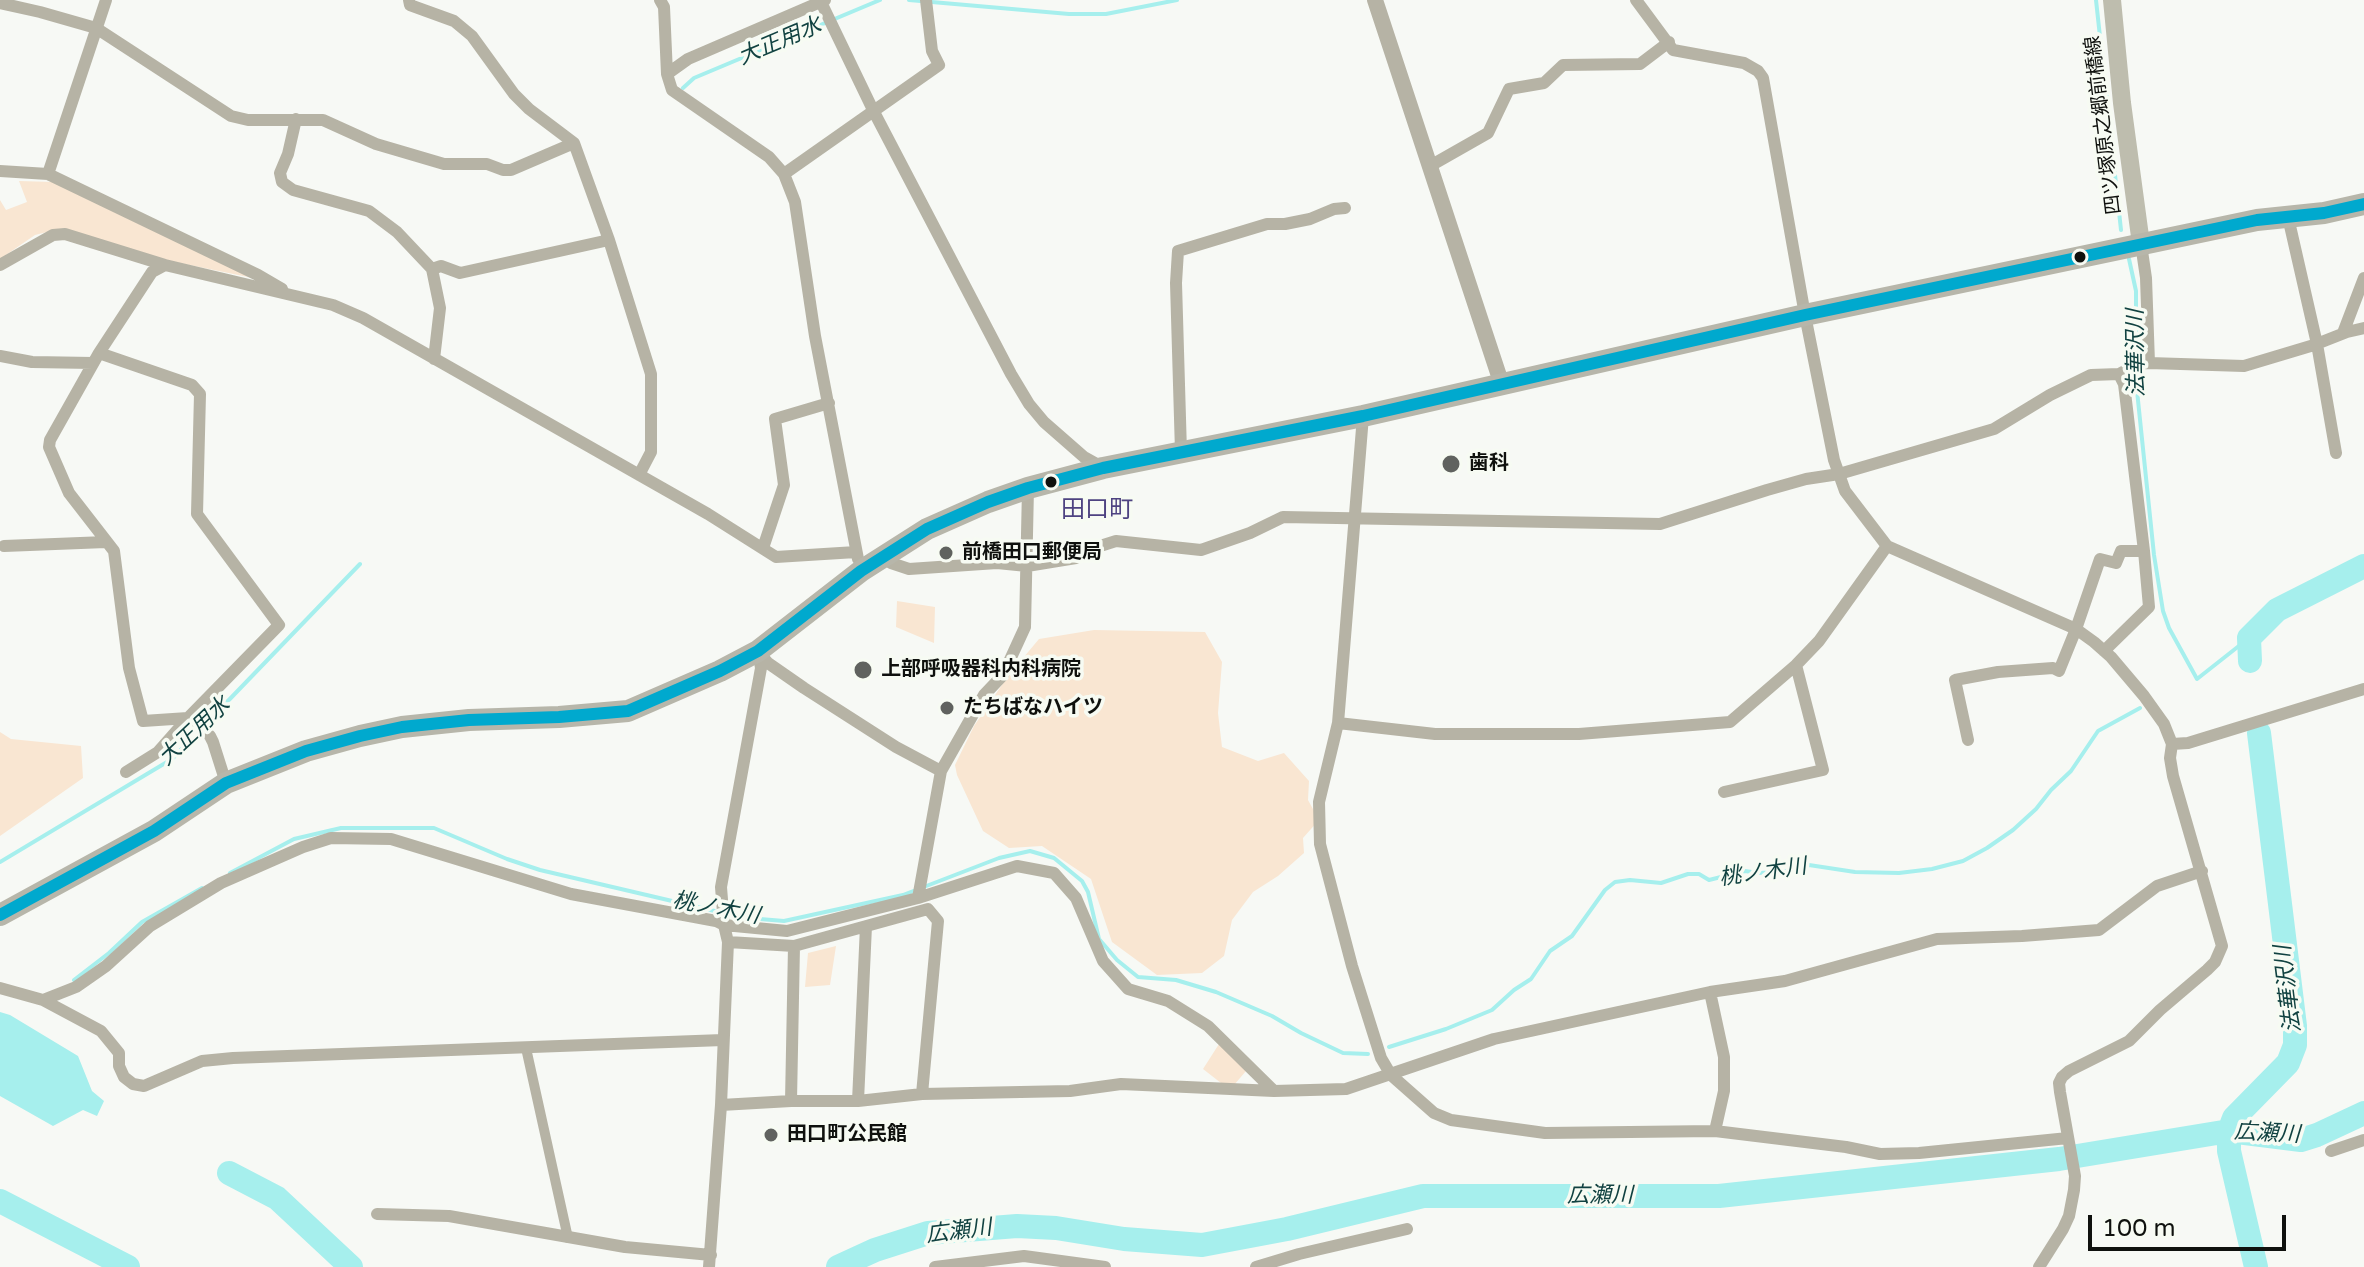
<!DOCTYPE html>
<meta charset="utf-8">
<style>
body{margin:0}
#map{position:relative;width:2364px;height:1267px;overflow:hidden;background:#f7f9f5;font-family:"Varela Round",sans-serif}
canvas{display:block}
.scale{position:absolute;left:2088px;top:1215px;width:198px;height:36px;box-sizing:border-box;border:4px solid #0f110e;border-top:0;padding-left:10px;font-size:24px;line-height:28px;white-space:nowrap;color:#0f110e;-webkit-text-stroke:6px #f7fbf3;paint-order:stroke}
</style>
<div id="map">
<canvas width="2364" height="1267"></canvas>
<div class="scale">100 m</div>
</div>
<script>
const ctx = document.querySelector('canvas').getContext('2d');
ctx.lineJoin = 'round';
function fill(path, color) {
  ctx.fillStyle = color;
  ctx.fill(path, 'evenodd');
}
function poly(rows) {
  const path = new Path2D();
  for (const r of rows) {
    path.moveTo(r[0], r[1]);
    for (let i = 2; i < r.length; i += 2) path.lineTo(r[i], r[i + 1]);
  }
  return path;
}
function trace(path, color, width, dash) {
  ctx.strokeStyle = color;
  ctx.lineWidth = width;
  ctx.lineCap = dash ? 'butt' : 'round';
  ctx.setLineDash(dash || []);
  ctx.stroke(path);
}
function label(font, color, halo, rows, align = 'center') {
  ctx.font = font + ' "Varela Round","Noto Sans JP",sans-serif';
  ctx.lineWidth = 7;
  ctx.setLineDash([]);
  ctx.textBaseline = 'middle';
  ctx.strokeStyle = halo;
  ctx.fillStyle = color;
  for (const [text, x, y, turn = 0] of rows) {
    ctx.save();
    ctx.translate(x, y);
    ctx.rotate((+turn || 0) * Math.PI / 180);
    ctx.textAlign = isNaN(turn) ? turn : align;
    if (halo) ctx.strokeText(text, 0, 0);
    ctx.fillText(text, 0, 0);
    ctx.restore();
  }
}
fill(poly([
 [19,181,53,182,253,278,165,260,55,230,35,235,0,259,0,200,6,210,27,202],
 [897,601,935,607,934,643,896,627],
 [1094,630,1205,632,1222,662,1218,713,1222,747,1258,761,1284,753,1309,781,1308,800,1319,820,1303,838,1304,853,1278,876,1253,892,1232,920,1224,956,1202,973,1157,975,1112,942,1091,879,1042,846,1009,848,983,831,957,775,955,765,974,726,1008,676,1039,639],
 [0,732,11,739,81,746,83,778,0,836],
 [836,946,830,985,805,987,808,953],
 [1219,1044,1246,1071,1234,1085,1221,1083,1203,1069]
]), '#f9e6d2');
fill(poly([
 [0,1012,10,1015,78,1056,92,1091,104,1101,97,1116,83,1110,53,1126,0,1096]
]), '#a6efed');
trace(poly([
 [909,0,1069,14,1106,14,1177,0],
 [2096,0,2121,230],
 [683,88,694,78,880,0],
 [2129,259,2136,291,2136,381,2154,555,2163,611,2169,628,2197,679,2249,638],
 [0,862,172,759,360,564],
 [230,873,294,839,341,828,434,828,507,859,540,870,719,912],
 [728,914,748,918,784,921,903,895,999,858,1030,851,1054,858,1082,881,1088,892,1099,939,1117,960,1138,977,1176,980,1216,992,1272,1016,1301,1033,1343,1053,1368,1054],
 [74,980,109,953,142,922,202,888],
 [1389,1047,1446,1029,1492,1010,1514,990,1531,979,1550,951,1572,936,1605,890,1615,882,1630,880,1661,883,1688,874,1699,874,1709,880,1745,871,1758,873,1782,872,1809,865,1855,872,1899,873,1932,869,1963,861,1987,848,2013,830,2036,809,2051,790,2071,771,2098,731,2140,708]
]), '#a6efed', 4);
trace(poly([
 [2250,661,2249,638,2277,610,2364,566],
 [229,1173,277,1198,351,1267],
 [0,1201,128,1267],
 [838,1267,875,1250,928,1233,1017,1226,1056,1228,1124,1239,1202,1245,1287,1229,1423,1196,1719,1196,2059,1159,2229,1131,2301,1140,2317,1135,2364,1113],
 [2256,1267,2229,1151,2229,1131,2234,1118,2288,1063,2295,1045,2295,1026,2259,733]
]), '#a6efed', 24);
trace(poly([
 [526,1048,568,1238]
]), '#b6b3a5', 10);
trace(poly([
 [409,0,410,5,454,21,472,36,514,94,529,109,574,143,609,240,651,374,651,452,639,475],
 [660,0,664,7,667,74,672,90,769,157,784,174,795,202,815,336,858,559],
 [820,0,873,110,1011,374,1029,404,1044,422,1084,457,1102,467],
 [1636,0,1673,50,1744,63,1758,71,1763,78,1805,315,1834,460,1845,491,1887,546,2076,629,2094,642,2111,657,2144,696,2164,724,2172,744,2170,758,2173,776,2222,946,2215,962,2207,970,2160,1010,2129,1041,2069,1071,2062,1077,2059,1083,2060,1092,2075,1176,2074,1190,2069,1216,2063,1229,2039,1267],
 [0,3,40,12,96,28,231,116,248,120,323,120,376,144,444,164,487,164,503,170,511,170,574,143],
 [667,74,688,59,825,0],
 [296,119,288,154,280,173,282,182,293,190,369,211,397,232,432,269,440,308,434,359],
 [1430,166,1488,133,1509,89,1544,83,1563,65,1640,64,1669,42],
 [0,171,48,174,258,275,282,289],
 [48,174,106,0],
 [784,174,939,65,932,51,926,0],
 [2288,217,2317,344,2336,453],
 [2141,244,2146,278,2149,363],
 [0,265,53,235,65,234,165,265,333,305,363,318,708,514,776,557,856,552],
 [165,265,152,272,99,353,50,440,49,447,69,493,114,551,129,668,143,721,188,718,197,723,210,736,213,742,226,783],
 [432,269,441,266,460,273,609,240],
 [2343,333,2364,278],
 [99,353,192,385,200,394,197,514,279,625,188,718,158,752,126,772],
 [0,356,32,362,93,363],
 [1363,416,1338,723,1435,734,1579,734,1730,722,1796,665,1819,641,1887,546],
 [1181,452,1176,283,1178,251,1267,224,1285,224,1310,219,1334,209,1345,208],
 [4,546,106,542],
 [763,548,784,485,775,419,829,403],
 [882,556,891,563,909,569,997,563,1027,566,1076,558,1097,547,1116,541,1201,550,1250,533,1283,517,1660,524,1767,490,1806,479,1839,474,1994,429,2050,395,2091,375,2119,374,2138,364,2149,363,2244,366,2314,345,2347,332,2364,328],
 [2104,651,2149,607,2144,551],
 [760,654,768,663,804,688,896,747,941,771],
 [1338,723,1319,802,1320,844,1352,966,1381,1058,1391,1075,1434,1113,1451,1120,1545,1133,1715,1131,1846,1147,1880,1154,1919,1153,2068,1138],
 [1968,740,1955,680,1998,672,2053,668,2059,671,2076,629,2100,559,2116,563,2121,551,2144,551,2124,384,2119,374],
 [2172,744,2188,743,2364,689],
 [1724,792,1823,770,1796,665],
 [918,898,941,771,984,695,1003,675,1025,627,1028,488],
 [728,942,794,946,928,909,938,921,922,1094],
 [0,988,43,1000,101,1031,119,1053,119,1066,124,1077,133,1084,144,1086,202,1061,233,1058,723,1040],
 [1710,992,1724,1057,1724,1091,1715,1131],
 [43,1000,76,987,106,966,150,926,221,883,303,847,331,838,391,839,571,894,716,921,724,925,787,931,918,898,1017,866,1054,873,1076,898,1103,961,1128,989,1168,1001,1208,1026,1274,1091],
 [791,1101,794,946],
 [858,1101,866,926],
 [721,1105,791,1101,858,1101,922,1094,1070,1091,1121,1084,1274,1091,1346,1089,1494,1039,1710,992,1785,981,1937,939,2022,936,2099,930,2157,886,2202,871],
 [2331,1151,2364,1140],
 [377,1214,449,1216,625,1247,711,1255],
 [709,1267,721,1105,728,942,724,925,721,887,761,668,758,651],
 [935,1267,1024,1256,1105,1267],
 [1256,1267,1299,1254,1407,1229]
]), '#b6b3a5', 12);
trace(poly([
 [1375,0,1502,385]
]), '#b6b3a5', 16);
trace(poly([
 [2112,0,2122,103,2141,244]
]), '#bebdae', 18);
trace(poly([
 [0,915,154,831,226,783,306,751,360,736,402,727,469,720,559,717,628,711,720,671,758,651,861,571,927,529,988,502,1028,488,1103,468,1363,416,1805,315,2257,220,2324,213,2364,204]
]), '#b7b6aa', 22);
trace(poly([
 [0,915,154,831,226,783,306,751,360,736,402,727,469,720,559,717,628,711,720,671,758,651,861,571,927,529,988,502,1028,488,1103,468,1363,416,1805,315,2257,220,2324,213,2364,204]
]), '#00a9ce', 12);
for (const [x, y, r, color] of [
 [2080,257,7,"#0f110e"],
 [1451,464,10,"#60625f"],
 [1051,482,7,"#0f110e"],
 [946,553,8,"#60625f"],
 [863,670,10,"#60625f"],
 [947,708,8,"#60625f"],
 [771,1135,8,"#60625f"]
]) {
  const dot = new Path2D();
  dot.arc(x, y, r, 0, 2 * Math.PI);
  ctx.fillStyle = color;
  ctx.fill(dot);
  trace(dot, '#f7fbf3', 3);
}
label('20px', '#0f110e', '#f7fbf3', [
 ["四ツ塚原之郷前橋線",2104,125,-97]
]);
label('bold 20px', '#0f110e', '#f7fbf3', [
 ["歯科",1469,464],
 ["前橋田口郵便局",962,553],
 ["上部呼吸器科内科病院",881,670],
 ["たちばなハイツ",963,708],
 ["田口町公民館",787,1135]
], 'left');
label('italic 22px', '#114241', '#f7fbf3', [
 ["大正用水",780,42,-23],
 ["法華沢川",2137,353,-91],
 ["大正用水",195,732,-43],
 ["桃ノ木川",1763,873,-8],
 ["桃ノ木川",716,909,11],
 ["法華沢川",2289,989,-97],
 ["広瀬川",2267,1134,3],
 ["広瀬川",1600,1196],
 ["広瀬川",959,1232,-7]
]);
label('24px', '#4e4381', '#f7fbf3', [
 ["田口町",1097,511]
]);
</script>
